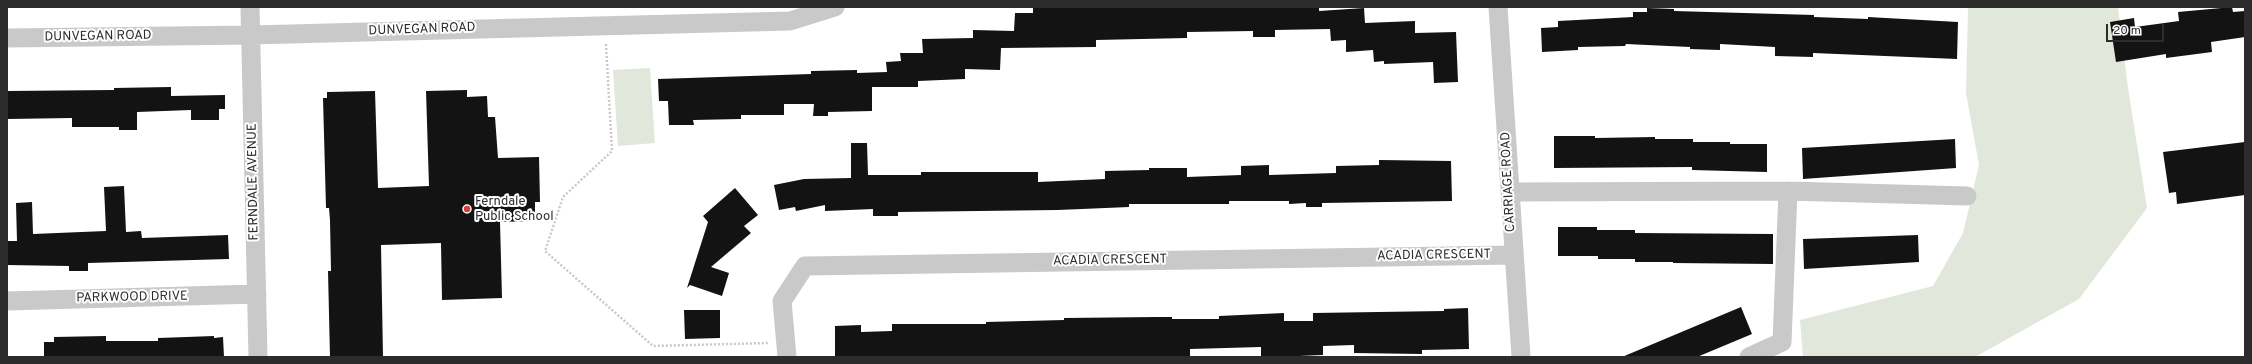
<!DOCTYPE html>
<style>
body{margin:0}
#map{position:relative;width:2252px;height:364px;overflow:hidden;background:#fff;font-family:Overpass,sans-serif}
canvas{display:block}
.frame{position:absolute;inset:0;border:8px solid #2c2c2c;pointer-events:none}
.scale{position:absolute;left:2106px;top:24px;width:58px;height:18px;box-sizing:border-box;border:2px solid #2c2c2c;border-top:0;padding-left:5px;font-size:12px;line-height:14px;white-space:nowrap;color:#2c2c2c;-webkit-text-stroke:3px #fff;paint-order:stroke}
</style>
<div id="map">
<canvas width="2252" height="364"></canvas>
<div class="frame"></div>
<div class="scale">20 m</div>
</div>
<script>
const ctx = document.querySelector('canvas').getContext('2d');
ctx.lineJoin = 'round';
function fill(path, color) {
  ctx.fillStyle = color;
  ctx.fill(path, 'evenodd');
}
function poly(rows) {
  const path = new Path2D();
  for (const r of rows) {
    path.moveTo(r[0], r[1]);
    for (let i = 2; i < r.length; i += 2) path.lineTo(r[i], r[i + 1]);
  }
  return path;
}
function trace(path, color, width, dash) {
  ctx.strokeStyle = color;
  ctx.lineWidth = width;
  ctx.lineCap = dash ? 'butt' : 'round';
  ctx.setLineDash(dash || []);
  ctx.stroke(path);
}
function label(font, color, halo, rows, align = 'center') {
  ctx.font = font + ' Overpass,sans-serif';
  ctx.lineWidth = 4;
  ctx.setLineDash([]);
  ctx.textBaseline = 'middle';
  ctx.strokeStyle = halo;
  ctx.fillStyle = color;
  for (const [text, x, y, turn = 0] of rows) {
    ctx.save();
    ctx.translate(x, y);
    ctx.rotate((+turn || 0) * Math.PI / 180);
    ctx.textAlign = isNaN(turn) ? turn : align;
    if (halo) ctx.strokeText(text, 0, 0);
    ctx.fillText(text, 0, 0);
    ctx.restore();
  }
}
fill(poly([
 [1968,7,2118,7,2128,88,2147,208,2079,299,1975,357,1803,357,1800,320,1933,286,1963,233,1979,165,1966,93],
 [650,68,655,143,618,146,613,70]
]), '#e1e8db');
fill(poly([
 [1033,7,1319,7,1319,11,1364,8,1365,23,1415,21,1415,33,1456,32,1458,82,1434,83,1433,62,1384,64,1384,61,1374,62,1373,50,1346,52,1346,40,1331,41,1330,29,1275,30,1275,37,1253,37,1253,31,1187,32,1187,38,1096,40,1096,47,1001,48,1000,70,965,69,965,79,918,81,918,87,872,87,872,111,828,112,828,116,813,116,814,104,784,104,784,115,741,115,741,119,693,120,694,125,669,125,668,101,659,101,658,79,811,74,811,71,857,70,857,73,887,72,886,62,901,61,900,53,923,53,922,39,973,38,973,30,1014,31,1015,13,1033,13],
 [2232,7,2233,12,2245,11,2245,37,2211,42,2212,52,2166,58,2166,54,2116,62,2110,22,2134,18,2135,27,2179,21,2178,12],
 [1647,8,1674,9,1674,11,1814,15,1814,17,1868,19,1868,17,1958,22,1957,59,1813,53,1813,57,1775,56,1775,47,1720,44,1720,50,1690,49,1690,47,1626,44,1625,46,1578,47,1578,50,1542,52,1541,28,1558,27,1558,21,1633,17,1633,12,1647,12],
 [171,87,171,96,225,95,225,109,219,109,219,120,191,120,191,110,137,112,137,130,119,130,119,127,72,127,72,118,7,119,7,91,114,90,114,88],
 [467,90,467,97,487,96,488,117,495,117,498,158,539,157,540,202,535,202,535,221,500,222,502,298,442,300,441,243,381,245,383,357,330,357,328,271,331,271,330,220,329,208,326,208,323,98,327,98,327,92,375,91,378,188,429,186,426,91],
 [1554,136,1595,136,1595,138,1655,137,1655,139,1693,139,1693,142,1730,142,1730,144,1767,144,1767,172,1692,170,1692,167,1554,168],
 [1955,139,1956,168,1803,179,1802,148],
 [2245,142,2245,195,2177,204,2176,192,2169,193,2163,152],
 [851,143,867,143,868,175,921,175,921,172,1038,172,1038,182,1105,179,1105,171,1149,170,1149,168,1187,168,1187,177,1241,175,1241,166,1269,165,1269,175,1336,173,1336,166,1379,165,1379,160,1451,161,1452,201,1322,203,1322,207,1306,207,1306,203,1289,204,1289,201,1229,201,1229,204,1129,204,1129,207,1058,210,898,212,898,216,873,216,873,209,825,211,825,205,796,211,795,207,779,210,774,185,804,179,851,178],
 [124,186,126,232,141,231,142,238,228,235,229,259,88,263,88,271,69,271,69,266,7,265,7,241,17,241,16,203,32,202,33,234,106,231,104,187],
 [735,188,758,215,744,226,751,233,711,267,729,273,722,296,690,285,687,288,708,222,703,216],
 [1558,227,1597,227,1597,230,1635,230,1635,233,1773,234,1773,264,1673,263,1673,262,1635,262,1635,259,1598,259,1598,256,1558,256],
 [1918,235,1919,262,1804,269,1803,239],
 [1741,307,1752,334,1697,357,1622,357],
 [1468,308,1469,349,1422,350,1422,354,1354,353,1354,345,1323,346,1323,355,1299,356,1261,356,1261,347,1190,349,1190,357,835,357,835,326,861,325,861,332,892,331,892,324,986,324,986,322,1064,320,1064,318,1157,317,1172,317,1172,319,1219,319,1219,316,1284,313,1284,321,1313,321,1313,313,1444,311,1444,309],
 [684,310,720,310,720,338,685,339],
 [106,336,106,341,158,341,158,338,214,336,214,338,223,337,224,357,44,357,44,342,54,342,54,337]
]), '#131313');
trace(poly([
 [606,44,612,151,563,197,545,251,653,346,768,343]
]), '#c9c9c9', 2.5, [2, 2]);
trace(poly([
 [250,7,258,357],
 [1498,7,1521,357],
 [7,38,251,35,790,21,835,7],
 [1510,192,1788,191,1967,196],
 [7,301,257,294],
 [787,357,782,301,805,266,1514,255],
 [1749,357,1782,342,1788,191]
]), '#c9c9c9', 19);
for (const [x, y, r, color] of [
 [467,209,4,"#d23f40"]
]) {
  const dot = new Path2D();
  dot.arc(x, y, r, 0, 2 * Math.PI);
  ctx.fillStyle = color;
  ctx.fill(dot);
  trace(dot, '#fff', 1.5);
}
label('13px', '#2c2c2c', '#fff', [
 ["DUNVEGAN ROAD",422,30,-2],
 ["DUNVEGAN ROAD",98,37,-1],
 ["FERNDALE AVENUE",254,182,-91],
 ["CARRIAGE ROAD",1509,182,-93],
 ["ACADIA CRESCENT",1434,256,-1],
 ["ACADIA CRESCENT",1110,261,-1],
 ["PARKWOOD DRIVE",132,298,-1]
]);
label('13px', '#2c2c2c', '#fff', [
 ["Ferndale",475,202],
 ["Public School",475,217]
], 'left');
</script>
